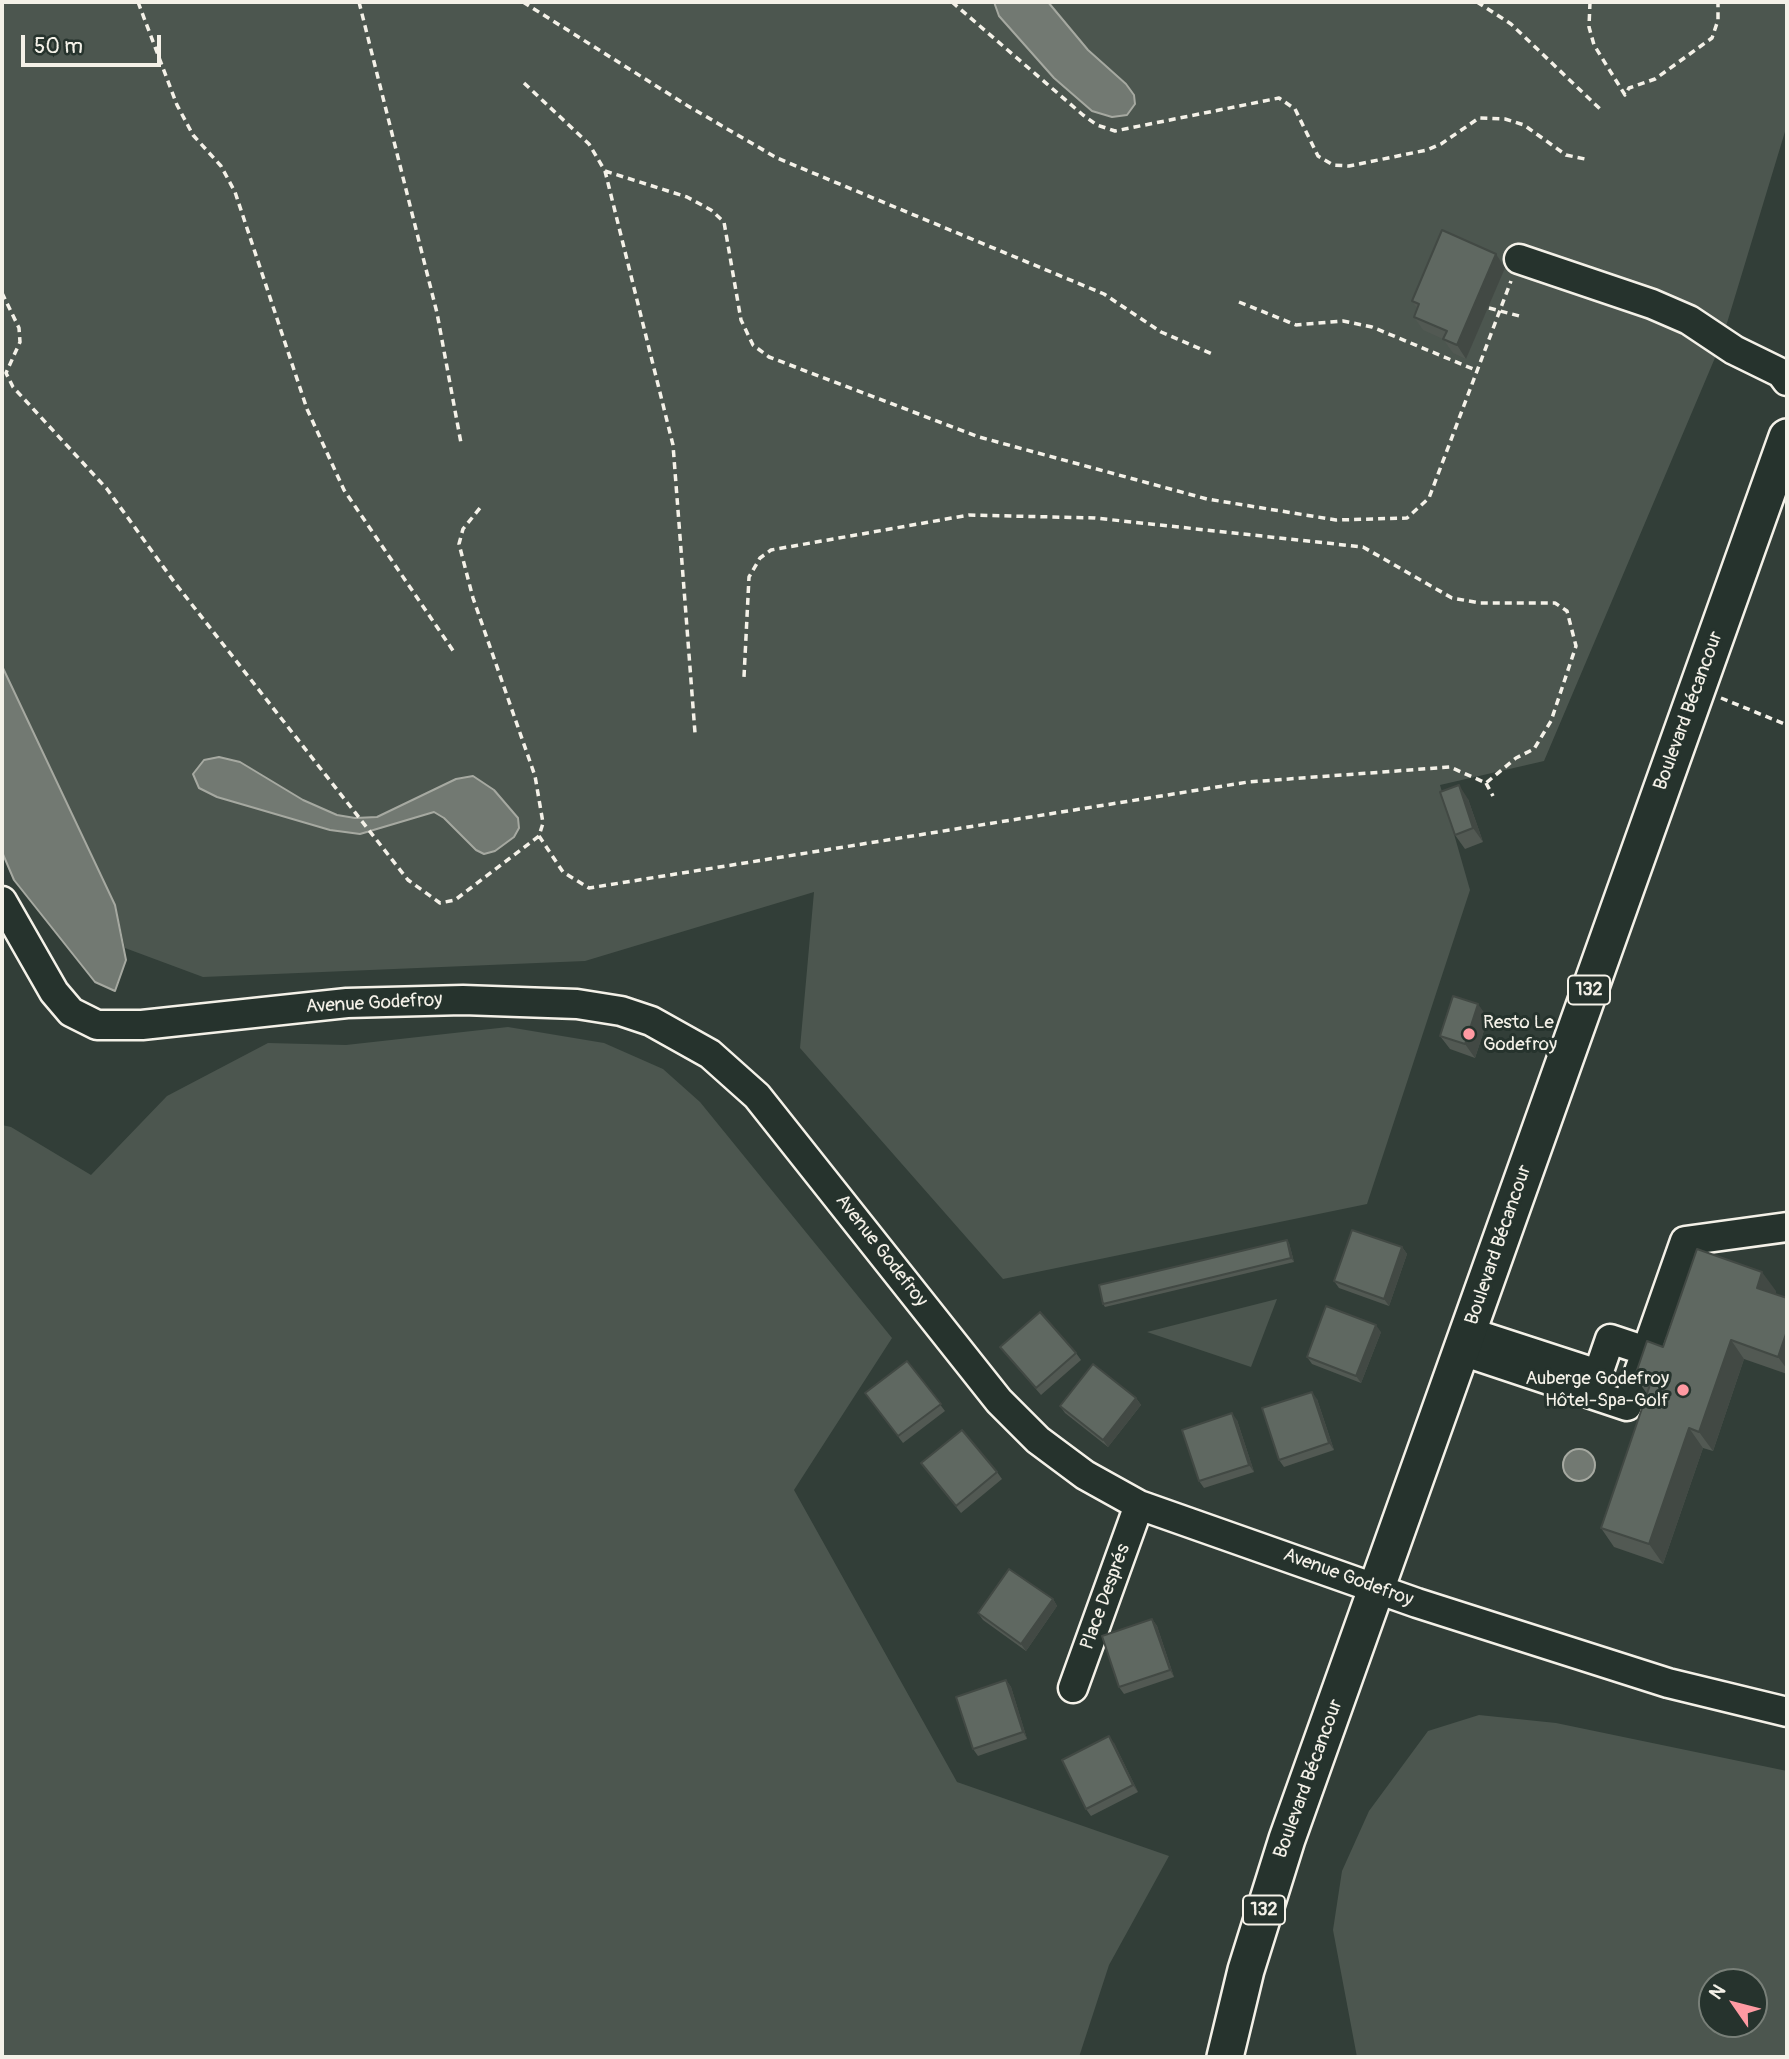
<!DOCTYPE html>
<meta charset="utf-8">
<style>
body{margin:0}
#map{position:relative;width:1789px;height:2059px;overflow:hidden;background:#323e38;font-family:Pangolin,sans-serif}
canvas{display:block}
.frame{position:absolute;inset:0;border:4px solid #f4f1e8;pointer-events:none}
.north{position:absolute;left:1698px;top:1968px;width:70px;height:70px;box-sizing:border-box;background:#26332d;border:2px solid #787f78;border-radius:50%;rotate:305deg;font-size:19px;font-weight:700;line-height:28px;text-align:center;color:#f4f1e8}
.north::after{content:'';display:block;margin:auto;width:24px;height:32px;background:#ff9aa2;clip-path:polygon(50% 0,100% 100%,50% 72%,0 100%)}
.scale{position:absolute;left:21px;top:35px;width:140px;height:32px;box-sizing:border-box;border:4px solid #f4f1e8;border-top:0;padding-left:9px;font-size:21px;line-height:24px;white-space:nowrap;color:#f4f1e8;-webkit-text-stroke:5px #26332d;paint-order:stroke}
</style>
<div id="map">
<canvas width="1789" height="2059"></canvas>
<div class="frame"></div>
<div class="north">N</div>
<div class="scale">50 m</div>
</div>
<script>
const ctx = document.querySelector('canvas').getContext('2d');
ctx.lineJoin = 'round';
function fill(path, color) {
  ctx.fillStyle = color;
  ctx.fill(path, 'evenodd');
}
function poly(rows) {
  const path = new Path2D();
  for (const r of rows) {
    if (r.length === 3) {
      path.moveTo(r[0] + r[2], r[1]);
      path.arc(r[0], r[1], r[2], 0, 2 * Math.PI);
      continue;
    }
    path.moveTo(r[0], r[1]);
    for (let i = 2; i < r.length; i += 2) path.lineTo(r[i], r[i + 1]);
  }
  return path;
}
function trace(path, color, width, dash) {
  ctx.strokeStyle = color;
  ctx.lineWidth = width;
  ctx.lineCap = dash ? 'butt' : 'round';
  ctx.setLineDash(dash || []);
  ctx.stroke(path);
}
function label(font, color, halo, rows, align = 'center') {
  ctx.font = font + ' Pangolin,sans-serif';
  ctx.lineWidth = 6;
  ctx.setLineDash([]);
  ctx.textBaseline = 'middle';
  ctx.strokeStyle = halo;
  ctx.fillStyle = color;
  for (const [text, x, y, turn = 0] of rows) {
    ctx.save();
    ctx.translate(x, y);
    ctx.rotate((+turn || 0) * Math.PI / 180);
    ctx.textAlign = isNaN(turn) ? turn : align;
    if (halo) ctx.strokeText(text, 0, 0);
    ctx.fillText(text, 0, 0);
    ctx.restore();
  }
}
fill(poly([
 [2,2,1787,2,1787,125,1720,346,1544,761,1440,785,1470,890,1367,1204,1003,1279,800,1048,814,892,585,961,203,977,125,948,115,904,2,666],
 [508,1027,604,1043,663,1069,700,1102,892,1338,794,1490,957,1782,1169,1856,1109,1965,1079,2057,2,2057,2,1125,11,1127,91,1175,167,1096,268,1043,346,1045],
 [1277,1299,1251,1367,1147,1332],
 [1479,1715,1556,1723,1787,1771,1787,2057,1357,2057,1333,1930,1342,1871,1369,1811,1428,1731],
 [1754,1982,1754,2024,1712,2024,1712,1982]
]), '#4c564f');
const water = poly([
 [994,2,1048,2,1088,50,1126,84,1134,95,1135,104,1127,115,1112,117,1092,111,1054,78,999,16,994,2],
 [2,666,115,905,126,960,115,991,95,982,14,880,2,852,2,666],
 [219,757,240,762,303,800,337,815,355,818,377,817,456,779,473,776,494,790,518,818,519,828,514,837,495,851,484,854,476,850,444,818,434,812,360,834,330,830,217,797,199,788,193,774,204,760,219,757],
 [1579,1465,16]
]);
fill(water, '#727972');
trace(water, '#a6a9a1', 2);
const minor = poly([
 [1519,259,1652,304,1689,320,1734,350,1781,373,1787,381],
 [2,901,54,992,71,1012,97,1025,142,1025,347,1003,463,1000,577,1004,621,1011,651,1021,710,1054,757,1096,999,1401,1038,1440,1085,1475,1139,1505,1417,1603,1668,1683,1787,1712],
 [1469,1332,1598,1374],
 [1462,1351,1591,1394],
 [1646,1351,1610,1339,1591,1394,1627,1406,1685,1241,1787,1227],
 [1073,1688,1139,1505]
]);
const major = poly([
 [1225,2057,1246,1970,1287,1839,1787,437]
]);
trace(minor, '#f4f1e8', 33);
trace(major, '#f4f1e8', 40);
trace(poly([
 [138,2,177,105,193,135,221,166,235,192,307,409,344,490,454,652],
 [359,2,437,313,461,443],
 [523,2,688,106,777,158,1104,294,1161,332,1212,354],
 [952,2,1083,115,1097,125,1115,131,1279,98,1295,109,1318,156,1333,165,1349,166,1427,150,1441,144,1479,118,1505,119,1524,125,1566,155,1585,159],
 [1477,2,1511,24,1600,109],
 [1590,2,1589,27,1594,45,1625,95,1629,88,1655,79,1712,38,1718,20,1718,2],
 [524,83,589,144,605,171,673,445,695,733],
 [605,171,687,197,711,210,724,222,741,320,753,345,769,357,979,437,1207,499,1336,520,1407,518,1429,498,1511,281],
 [2,293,19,328,20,342,6,373,13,387,107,489,175,583,408,880,440,903,455,900,539,836,543,823,535,776,473,598,459,544,463,529,480,508],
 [1239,302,1296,325,1343,321,1372,327,1478,371],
 [1489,308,1523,317],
 [1721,698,1787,725],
 [1486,783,1493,796],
 [539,836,563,872,589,888,1248,782,1450,767,1486,783,1516,758,1534,749,1551,721,1576,646,1567,611,1555,603,1480,603,1452,598,1363,547,1095,518,969,515,771,550,760,558,749,577,744,677]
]), '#f4f1e8', 3.5, [7, 5]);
trace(minor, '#26332d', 28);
trace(major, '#26332d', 35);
fill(poly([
 [1496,254,1505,268,1466,359,1453,353,1443,339,1423,330,1414,317,1417,308,1412,301],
 [1468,799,1483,842,1465,849,1455,835],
 [1488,1018,1475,1058,1450,1049,1440,1036],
 [1287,1240,1289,1243,1294,1262,1105,1307,1103,1304],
 [1402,1247,1407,1254,1389,1306,1339,1288,1334,1281],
 [1776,1291,1775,1294,1787,1298,1787,1374,1744,1359,1713,1451,1703,1448,1663,1564,1614,1547,1601,1528,1647,1394,1635,1376],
 [1381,1332,1361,1383,1312,1364,1307,1357],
 [1000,1347,1076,1353,1081,1360,1041,1395],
 [907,1361,945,1411,903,1443,865,1393],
 [1136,1398,1141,1405,1108,1447,1065,1413,1060,1406],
 [1317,1399,1334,1450,1284,1467,1279,1460],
 [1237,1420,1254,1472,1204,1488,1199,1481],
 [921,1463,997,1472,1002,1479,961,1513],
 [1053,1599,1057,1606,1026,1651,983,1620,978,1613],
 [1152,1619,1157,1626,1174,1677,1124,1694,1119,1687],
 [1006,1680,1011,1687,1027,1739,978,1756,973,1749],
 [1114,1743,1138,1792,1091,1816,1086,1809]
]), '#525953');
fill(poly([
 [1496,254,1505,268,1466,359,1457,345],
 [1459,785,1468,799,1483,842,1473,828],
 [1478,1004,1488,1018,1475,1058,1465,1044],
 [1287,1240,1289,1243,1294,1262,1291,1258],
 [1402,1247,1407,1254,1389,1306,1384,1299],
 [1762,1272,1776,1291,1770,1307,1757,1288],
 [1376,1325,1381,1332,1361,1383,1356,1376],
 [1787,1331,1787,1369,1778,1357],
 [1731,1340,1744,1359,1713,1451,1699,1432],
 [1312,1392,1317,1399,1334,1450,1329,1443],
 [1136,1398,1141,1405,1108,1447,1103,1440],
 [1232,1413,1237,1420,1254,1472,1249,1465],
 [1689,1428,1703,1448,1663,1564,1649,1544],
 [1053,1599,1057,1606,1026,1651,1021,1644],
 [1152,1619,1157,1626,1174,1677,1170,1670],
 [1006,1680,1011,1687,1027,1739,1023,1732],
 [1109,1736,1114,1743,1138,1792,1133,1785]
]), '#424944');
const building = poly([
 [1442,230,1496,254,1457,345,1443,339,1447,331,1414,317,1419,304,1412,301,1442,230],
 [1459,785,1473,828,1455,835,1440,792,1459,785],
 [1453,996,1478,1004,1465,1044,1440,1036,1453,996],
 [1352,1230,1402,1247,1384,1299,1334,1281,1352,1230],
 [1287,1240,1291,1258,1103,1304,1099,1285,1287,1240],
 [1697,1249,1762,1272,1757,1288,1787,1298,1787,1331,1778,1357,1731,1340,1699,1432,1689,1428,1649,1544,1601,1528,1651,1382,1635,1376,1647,1341,1663,1347,1697,1249],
 [1326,1306,1376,1325,1356,1376,1307,1357,1326,1306],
 [1040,1312,1076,1353,1036,1388,1000,1347,1040,1312],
 [907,1361,941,1404,898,1436,865,1393,907,1361],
 [1093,1364,1136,1398,1103,1440,1060,1406,1093,1364],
 [1312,1392,1329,1443,1279,1460,1262,1408,1312,1392],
 [1232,1413,1249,1465,1199,1481,1182,1430,1232,1413],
 [962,1430,997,1472,956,1506,921,1463,962,1430],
 [1009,1569,1053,1599,1021,1644,978,1613,1009,1569],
 [1152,1619,1170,1670,1119,1687,1102,1636,1152,1619],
 [1006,1680,1023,1732,973,1749,956,1697,1006,1680],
 [1109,1736,1133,1785,1086,1809,1062,1760,1109,1736]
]);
fill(building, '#5f6861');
trace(building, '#424944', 2);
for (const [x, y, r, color] of [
 [1469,1034,7,"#ff9aa2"],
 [1683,1390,7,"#ff9aa2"]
]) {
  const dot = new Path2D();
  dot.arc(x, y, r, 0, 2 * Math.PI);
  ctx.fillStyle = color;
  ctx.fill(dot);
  trace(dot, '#26332d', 2.5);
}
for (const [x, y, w] of [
 [1589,990,42],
 [1264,1910,42]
]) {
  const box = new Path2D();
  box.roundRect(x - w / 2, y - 14.5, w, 29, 5);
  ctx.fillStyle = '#26332d';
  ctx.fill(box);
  trace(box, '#f4f1e8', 2);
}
label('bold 18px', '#f4f1e8', null, [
 ["132",1589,990],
 ["132",1264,1910]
]);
label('19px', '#f4f1e8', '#26332d', [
 ["Boulevard Bécancour",1689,711,-70],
 ["Avenue Godefroy",374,1004,-3],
 ["Boulevard Bécancour",1499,1245,-71],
 ["Avenue Godefroy",881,1251,52],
 ["Avenue Godefroy",1348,1578,20],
 ["Place Després",1106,1597,-70],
 ["Boulevard Bécancour",1309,1779,-70]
]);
label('19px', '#f4f1e8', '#26332d', [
 ["Resto Le",1483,1023],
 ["Godefroy",1483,1045],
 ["Auberge Godefroy",1669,1379,"right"],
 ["Hôtel-Spa-Golf",1669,1401,"right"]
], 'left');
</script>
